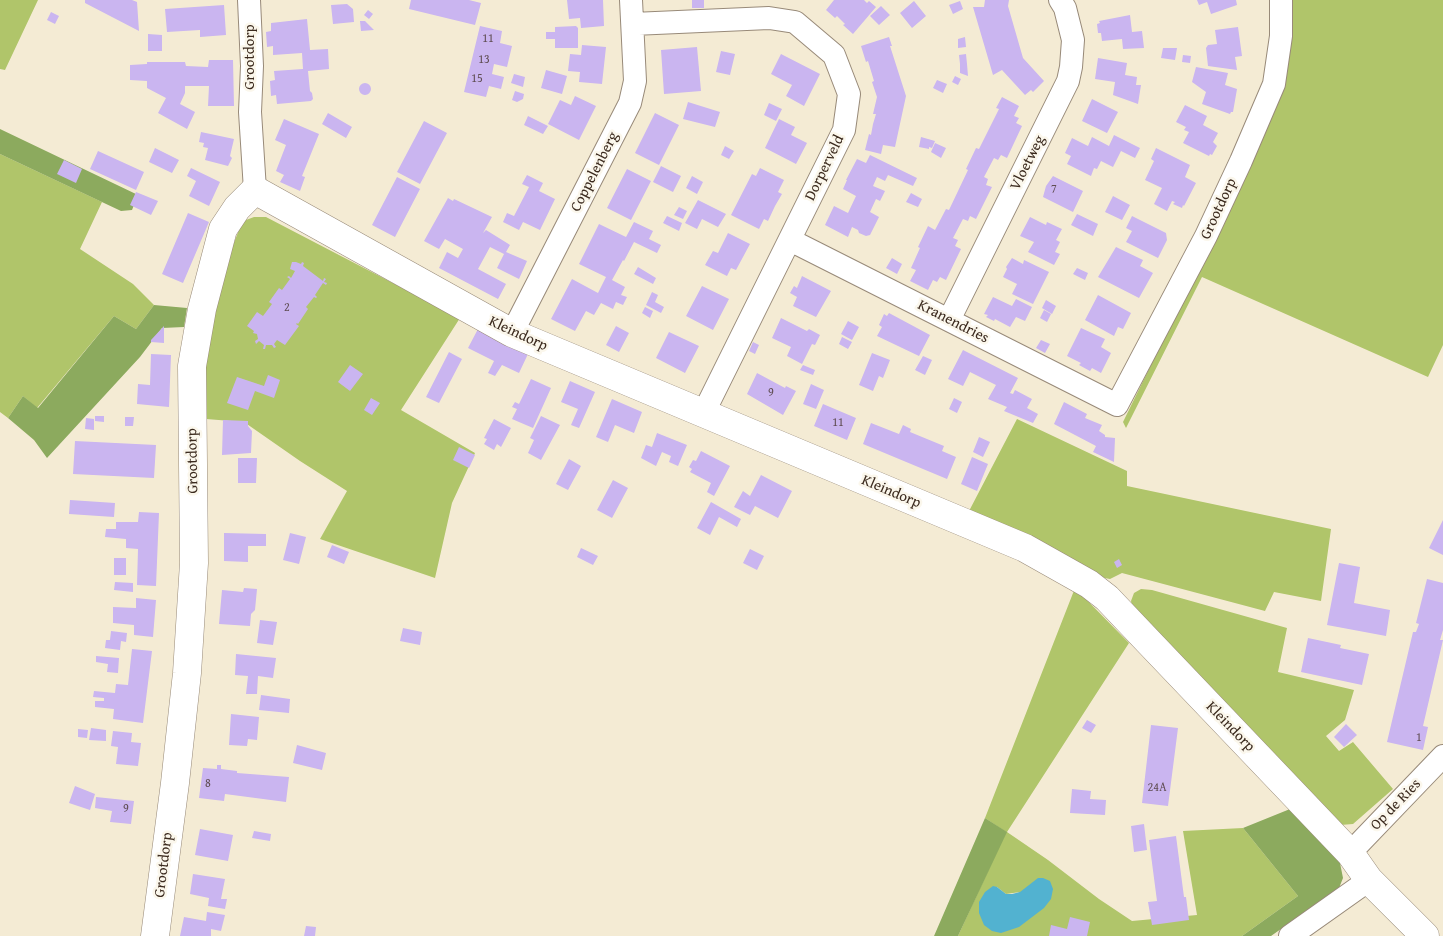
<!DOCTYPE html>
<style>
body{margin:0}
canvas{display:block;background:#f4ebd4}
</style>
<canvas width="1443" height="936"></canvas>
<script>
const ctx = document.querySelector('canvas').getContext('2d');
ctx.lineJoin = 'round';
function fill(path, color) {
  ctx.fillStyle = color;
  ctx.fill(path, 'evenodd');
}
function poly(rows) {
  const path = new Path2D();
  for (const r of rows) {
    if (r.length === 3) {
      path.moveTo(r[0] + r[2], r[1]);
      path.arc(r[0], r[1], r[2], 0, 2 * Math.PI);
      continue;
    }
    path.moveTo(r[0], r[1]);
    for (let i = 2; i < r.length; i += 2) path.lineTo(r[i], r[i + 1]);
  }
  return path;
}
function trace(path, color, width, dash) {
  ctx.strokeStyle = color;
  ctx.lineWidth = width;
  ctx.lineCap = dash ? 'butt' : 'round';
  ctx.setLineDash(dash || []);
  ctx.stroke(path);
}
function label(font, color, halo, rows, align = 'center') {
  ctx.font = font + ' "Gentium Book Plus",serif';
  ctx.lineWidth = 5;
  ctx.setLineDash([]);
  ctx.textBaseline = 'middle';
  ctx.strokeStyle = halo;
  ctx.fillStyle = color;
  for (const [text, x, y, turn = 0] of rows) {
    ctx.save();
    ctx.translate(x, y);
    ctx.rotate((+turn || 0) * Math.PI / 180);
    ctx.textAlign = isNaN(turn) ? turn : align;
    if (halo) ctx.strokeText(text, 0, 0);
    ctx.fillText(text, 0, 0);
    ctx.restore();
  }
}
fill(poly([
 [0,0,38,0,5,70,0,69],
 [1286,0,1443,0,1443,345,1428,377,1202,277,1126,428,1123,422,1246,171],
 [0,154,102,202,80,249,133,284,154,305,136,329,114,316,37,408,23,396,8,418,0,412],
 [254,217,266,217,460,318,401,410,475,453,452,503,435,578,320,539,347,491,300,461,244,422,206,419,205,389,207,346,227,260,241,225,246,220],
 [1017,419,1127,471,1127,486,1331,529,1321,601,1274,592,1265,611,1122,573,1110,579,1094,576,968,513],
 [1075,588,1129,643,1007,832,1048,860,1099,899,1132,921,1197,915,1183,831,1243,828,1298,896,1242,936,958,936,1006,832,985,818],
 [997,887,1006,894,1020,892,979,913],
 [1141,589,1152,590,1287,628,1278,672,1354,690,1345,720,1326,736,1339,751,1353,742,1393,789,1353,824,1340,825,1133,610,1131,601,1134,593]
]), '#b0c56a');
fill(poly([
 [0,129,138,195,132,210,121,211,0,154],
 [154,305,187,308,184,327,162,328,140,357,47,458,34,440,8,418,23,396,38,408,114,316,136,329],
 [1295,807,1339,858,1343,878,1339,888,1271,936,1242,936,1298,896,1243,828],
 [985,818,1007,832,958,936,934,936]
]), '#8caa5e');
fill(poly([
 [1038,878,1043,878,1050,881,1053,889,1051,899,1044,908,1019,927,1001,933,992,931,984,925,979,913,979,902,985,892,993,886,997,887,1006,894,1012,894,1020,892]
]), '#52b2d0');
fill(poly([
 [85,0,132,0,137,2,139,31,85,3],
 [411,0,469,0,481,3,475,25,409,9],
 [567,0,603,0,604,26,581,28,580,18,569,19],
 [692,0,704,0,704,8,692,8],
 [834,0,864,0,867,3,869,1,876,7,853,34,843,25,845,24,837,16,835,18,826,10],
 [985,0,1009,0,1008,6,1023,58,1044,81,1033,92,1031,90,1025,95,1002,70,993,75,973,7,984,7],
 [1197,0,1236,0,1237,5,1211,14,1207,2,1199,5],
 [914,1,926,16,912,28,900,13],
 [960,1,963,9,953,14,949,5],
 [347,4,353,9,354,22,333,24,331,5],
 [224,5,226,35,200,37,200,30,167,32,165,9],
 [881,6,890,15,879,25,870,16],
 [368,10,373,14,369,19,364,15],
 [51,12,59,16,55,24,47,20],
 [1130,15,1132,32,1142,31,1144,48,1123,49,1122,39,1102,41,1101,33,1098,33,1097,24,1100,23,1099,21],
 [307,19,310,50,328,49,329,69,308,71,310,91,312,93,313,99,311,101,277,104,276,95,271,96,270,81,275,80,274,71,303,69,302,53,273,55,273,46,267,47,266,32,271,31,271,23],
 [360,21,365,21,374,30,361,31],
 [480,26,502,31,500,43,512,46,507,67,494,64,492,74,504,77,501,89,489,86,486,97,464,92],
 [576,26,578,28,578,48,555,48,555,39,546,39,546,32,555,32,555,27],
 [1238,27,1242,56,1235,57,1237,70,1208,66,1206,48,1208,45,1217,44,1215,30],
 [148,34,162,35,162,51,148,51],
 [889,37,892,46,890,46,906,96,895,147,883,145,881,154,865,150,869,134,871,135,873,124,876,114,873,114,877,97,872,82,874,81,868,61,866,62,861,46],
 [965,37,966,47,958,48,958,39],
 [582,45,606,47,602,84,579,82,580,72,568,71,570,54,581,55],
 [697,47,701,91,664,94,661,50],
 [1163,48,1177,48,1175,60,1161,58],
 [721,51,735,54,730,75,716,72],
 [781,54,820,74,804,106,786,96,792,85,771,74],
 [966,54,967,64,968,76,960,73,960,64,959,55],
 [1183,55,1191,56,1190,63,1182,62],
 [1098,58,1127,63,1125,75,1137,77,1136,85,1141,85,1138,104,1113,95,1115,82,1095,79],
 [209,60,233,60,234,106,208,106,209,86,185,86,185,93,180,104,195,112,187,129,158,113,166,98,147,88,147,81,130,80,130,65,147,64,147,62,185,62,186,66,208,67],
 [1196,67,1228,73,1225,85,1237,89,1233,112,1231,112,1230,114,1202,104,1206,92,1192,82],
 [546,70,567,76,562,94,541,88],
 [514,74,525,77,523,87,511,83],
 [955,76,961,79,958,85,952,82],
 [937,80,947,84,943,93,933,88],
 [365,89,6],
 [515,91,524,94,523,99,517,102,512,100],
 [575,96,596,106,579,140,548,124,560,100,571,105],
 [1002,97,1019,106,1014,116,1019,118,1016,123,1022,126,1007,158,1001,155,998,160,994,158,984,177,988,179,986,185,992,187,976,219,970,216,968,221,963,219,953,238,958,240,955,246,961,249,946,280,940,277,937,282,933,280,928,290,910,281,916,270,911,268,920,248,918,247,928,226,935,230,946,209,949,210,968,170,966,169,976,148,979,149,999,109,996,108],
 [1092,99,1118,112,1107,133,1082,121],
 [688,102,720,112,715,127,683,119],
 [769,103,782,109,776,121,764,115],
 [1185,105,1207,116,1203,125,1218,133,1213,142,1217,146,1212,155,1210,154,1209,156,1183,143,1189,132,1184,130,1186,127,1176,122],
 [328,113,352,127,346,138,322,124],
 [655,113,679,125,659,165,635,153],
 [528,116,548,126,543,134,524,125],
 [284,119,319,134,302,176,305,177,300,191,280,182,284,175,276,171,286,145,275,140],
 [779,119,795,127,791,135,807,143,796,164,765,148],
 [424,121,447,133,420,184,397,172],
 [201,132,234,139,230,156,232,158,228,166,205,160,208,148,203,147,204,143,199,142],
 [1114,135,1140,148,1135,158,1121,151,1113,167,1101,161,1097,169,1094,168,1091,176,1067,164,1071,156,1065,153,1072,138,1088,146,1092,137,1109,146],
 [921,137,935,141,932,148,929,147,929,149,919,147],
 [935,143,946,148,941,158,931,152],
 [725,146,734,151,729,159,721,155],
 [155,148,179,160,172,173,149,162],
 [1156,148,1190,165,1185,177,1196,183,1184,206,1183,205,1182,208,1173,204,1175,202,1172,201,1167,211,1154,204,1162,188,1145,180,1154,161,1151,159],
 [98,151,144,172,136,190,90,169],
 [870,155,917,178,913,186,888,175,885,181,877,177,873,186,885,191,880,201,876,199,870,212,879,217,870,235,866,236,859,233,858,230,852,227,848,237,825,225,834,206,848,213,856,196,843,189,847,180,846,180,857,159,866,163],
 [64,160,82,169,76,183,57,174],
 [661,166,681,176,673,192,653,182],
 [191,168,220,182,209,206,189,196,196,181,187,176],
 [760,168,784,180,778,192,782,194,775,206,768,221,764,219,759,229,731,215,752,174,756,176],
 [627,169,651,181,631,220,607,208],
 [527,175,543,183,539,191,555,199,540,230,523,222,519,230,503,222,507,213,514,216,529,187,522,184],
 [692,176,703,182,697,194,686,188],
 [1053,176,1083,191,1073,212,1043,197,1046,186],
 [397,177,420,189,395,237,372,225],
 [136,192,158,201,151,215,130,205],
 [911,193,922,199,918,207,906,202],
 [1113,196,1130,205,1122,220,1105,212],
 [448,198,453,201,454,199,492,217,483,233,486,230,507,243,510,245,506,252,527,261,519,279,497,268,504,254,490,247,478,269,506,284,498,299,439,268,447,252,458,258,463,249,445,239,439,249,424,241],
 [698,200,726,214,718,227,702,219,697,229,685,223],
 [679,207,687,211,683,219,674,215],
 [188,213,209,222,183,283,162,274],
 [1077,214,1098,224,1093,236,1071,225],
 [667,216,682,223,679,231,663,223],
 [1132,216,1166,233,1167,240,1158,258,1126,242,1132,231,1126,228],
 [1030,217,1046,225,1047,222,1062,229,1056,240,1060,242,1055,252,1060,254,1054,265,1028,252,1034,242,1020,236],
 [634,222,653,231,649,239,661,245,657,253,634,242,624,261,623,260,612,280,625,287,621,295,627,297,623,305,616,302,613,309,601,303,594,315,586,311,575,331,551,319,572,279,598,293,606,277,579,264,599,224,626,237],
 [728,233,750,244,736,270,731,268,727,276,705,265,713,251,718,253],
 [1116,247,1143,260,1140,266,1153,273,1139,298,1098,277],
 [892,258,902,264,897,274,886,268],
 [1012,258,1023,264,1024,260,1049,272,1033,304,1012,294,1017,284,1003,277,1007,269,1006,267],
 [292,262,296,262,301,264,302,262,304,263,303,266,323,281,324,278,326,279,324,282,327,283,326,285,323,283,315,295,317,297,316,298,314,297,306,307,308,309,298,324,297,323,296,324,299,326,285,345,277,340,274,344,276,347,274,348,272,345,266,345,265,349,263,349,264,345,259,341,256,344,255,341,258,339,257,334,253,333,254,331,247,326,257,312,263,316,272,304,269,302,279,288,282,290,290,279,287,277,289,276,291,278,295,271,290,269],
 [638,267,656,278,653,284,634,274],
 [1077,268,1088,273,1085,280,1073,274],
 [802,276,831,291,816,317,793,306,797,297,790,293,794,286,797,288],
 [702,286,729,299,713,330,686,316],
 [652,292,658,295,655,302,664,307,661,313,646,305],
 [1098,295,1131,313,1123,329,1118,327,1114,336,1085,320],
 [993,297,1012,306,1016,299,1032,307,1025,321,1016,317,1010,327,995,319,994,321,986,317,988,315,984,314],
 [1046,300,1056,306,1052,314,1042,308],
 [645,307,653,311,650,318,642,313],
 [1044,310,1051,314,1047,322,1040,318],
 [889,313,930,335,919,356,877,336,882,327,879,325,884,314,887,316],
 [781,318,807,331,809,329,820,335,815,345,812,344,802,364,787,356,791,347,772,338],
 [848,321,859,327,852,340,841,334],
 [164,326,164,343,151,342,151,340],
 [616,326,629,333,619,352,606,345],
 [1081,328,1105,339,1101,347,1111,353,1101,373,1092,368,1090,371,1079,365,1081,363,1067,356],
 [478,329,528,354,519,373,502,365,495,376,488,373,494,361,468,348],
 [669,332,699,346,685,373,656,358],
 [842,337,852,342,848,349,839,344],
 [1041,340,1050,344,1045,353,1036,348],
 [753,342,759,345,755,354,749,351],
 [963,350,1018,378,1010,393,1013,394,1015,390,1032,399,1027,408,1038,414,1033,423,1004,411,1007,407,988,399,996,385,970,372,963,386,948,379],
 [449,352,462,359,439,403,426,397],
 [872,353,890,360,883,378,879,376,873,391,859,385],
 [151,354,171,355,169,407,137,404,138,384,150,385],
 [923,356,932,360,925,375,915,370],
 [350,365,363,374,350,391,338,382],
 [803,365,815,370,813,375,800,370],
 [757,373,785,388,786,386,796,391,783,415,747,394],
 [268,375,280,380,274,398,255,391,248,410,227,403,237,377,264,386],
 [531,379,551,388,533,428,512,419,517,409,512,407,515,402,519,404],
 [570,381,595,392,579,428,571,425,578,409,561,402],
 [811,384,824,390,816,409,803,404],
 [371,398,380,403,372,415,364,410],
 [954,398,962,402,957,413,949,409],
 [612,399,642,412,634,433,615,425,608,442,596,437],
 [1064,402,1087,414,1085,418,1102,425,1099,431,1105,435,1105,437,1115,438,1114,462,1093,452,1096,446,1054,424],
 [823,404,856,418,847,440,814,426],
 [95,416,104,416,104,422,95,421],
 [541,416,560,425,541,460,528,453,534,440,530,438],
 [125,417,134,417,133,426,125,426],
 [86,418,94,419,94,430,85,429],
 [494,419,511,428,501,447,497,444,494,450,484,444,487,439,484,438],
 [223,420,248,421,248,426,252,431,251,453,222,455],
 [871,423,899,434,903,425,911,429,910,432,944,446,942,451,956,457,947,479,863,444],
 [657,433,687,445,678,466,669,462,671,456,662,452,656,466,641,458,646,445,652,447],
 [979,437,990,442,983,457,973,452],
 [75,441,156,445,154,478,73,474],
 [459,447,475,455,469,468,453,460],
 [701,451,730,466,714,496,707,492,711,483,690,472,692,469,689,467,693,460,696,461],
 [972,457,988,464,977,491,961,484],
 [238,458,257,458,256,483,238,483],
 [569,459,581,466,568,490,556,484],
 [761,475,792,491,778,518,755,506,750,515,734,507,743,491,750,496],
 [613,480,628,488,612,518,597,510],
 [70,500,115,503,114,517,69,514],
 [711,502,741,519,737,527,719,517,710,535,697,528],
 [139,512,159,513,156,586,137,585,138,549,126,548,126,539,105,537,106,529,116,529,116,522,138,522],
 [1443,520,1443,555,1429,548],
 [224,533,266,534,266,546,248,546,248,562,224,561],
 [290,533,306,537,299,564,283,560],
 [332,545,349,552,344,564,327,557],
 [581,548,598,556,593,565,577,557],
 [750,549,764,556,757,570,743,563],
 [114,558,126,558,126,575,114,575],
 [1119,559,1122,565,1117,568,1114,562],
 [1339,563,1360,567,1354,603,1390,610,1386,636,1327,625],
 [1427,579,1443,583,1443,630,1440,640,1443,640,1423,726,1428,727,1423,750,1387,742,1413,632,1416,632,1419,624,1416,623],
 [115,582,133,583,133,592,114,590],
 [244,588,257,589,255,610,251,614,250,626,219,624,222,590,243,592],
 [136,598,156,600,153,637,134,635,134,625,113,623,113,607,136,608],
 [260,620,277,622,273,645,257,643],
 [403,628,422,632,420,645,400,641],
 [111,631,127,633,126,642,121,641,120,650,105,648,106,640,110,640],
 [1308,638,1341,645,1340,648,1369,654,1362,685,1301,672],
 [132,649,152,651,143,723,113,719,114,709,95,707,95,701,104,701,104,698,93,697,94,691,115,693,116,684,128,685],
 [236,654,276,658,273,678,258,676,257,694,246,694,248,676,235,675],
 [96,656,119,658,118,673,107,672,108,664,96,662],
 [261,695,290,699,289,713,259,710],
 [231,714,259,717,257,740,248,739,247,746,229,745],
 [1087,720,1096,725,1091,733,1082,728],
 [1346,724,1357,735,1344,747,1334,737],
 [1151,725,1178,728,1168,806,1142,803],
 [91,728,106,730,106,741,89,740],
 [78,729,88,730,87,738,78,737],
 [113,731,132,733,131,742,141,743,138,766,116,764,118,747,111,746],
 [297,745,326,753,322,770,293,763],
 [217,765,221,765,221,769,237,771,237,773,289,777,286,802,225,794,224,801,199,798,203,768,217,769],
 [75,786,95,794,90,810,69,803],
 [1072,789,1091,791,1090,799,1106,800,1105,815,1070,813],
 [96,797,134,801,131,824,110,822,112,811,95,808],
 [1144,824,1147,850,1134,852,1131,826],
 [200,829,233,835,228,861,195,855],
 [254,831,271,834,270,841,252,838],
 [1176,836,1184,897,1186,897,1189,920,1152,925,1148,902,1157,901,1149,840],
 [193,874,225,879,221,899,227,899,225,909,208,906,209,898,190,894],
 [207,912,225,915,221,931,211,929,211,936,180,936,184,917,206,921],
 [1070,917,1090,922,1087,936,1049,936,1051,925,1067,929],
 [306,926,316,927,315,936,304,936]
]), '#cab5f0');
const minor = poly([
 [249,0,252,66,250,112,255,190],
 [633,24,769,18,795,22,834,55,849,94,844,130,703,414],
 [790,240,1117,405,1206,236,1241,161,1274,84,1281,36,1281,0],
 [949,320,1068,81,1071,67,1073,40,1065,8,1060,0],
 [512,333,630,103,635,81,631,0],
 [1350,853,1443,756],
 [1290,936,1369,880]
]);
const tertiary = poly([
 [155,936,175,783,187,673,194,563,192,366,202,309,223,229,237,208,255,190,512,333,1025,548,1089,584,1107,598,1144,637,1350,853,1369,880,1425,936]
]);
trace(minor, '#988a79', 24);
trace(tertiary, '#988a79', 29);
trace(minor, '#fff', 22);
trace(tertiary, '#fff', 28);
label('12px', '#5f4d52', null, [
 ["11",488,39],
 ["13",484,60],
 ["15",477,79],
 ["7",1054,190],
 ["2",287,308],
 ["9",771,393],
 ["11",838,423],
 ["1",1419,738],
 ["8",208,784],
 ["24A",1157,788],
 ["9",126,809]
]);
label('15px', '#3b2a1e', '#fbf7ec', [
 ["Grootdorp",250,57,-90],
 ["Vloetweg",1028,163,-63],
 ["Dorperveld",825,168,-64],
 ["Coppelenberg",595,172,-63],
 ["Grootdorp",1219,209,-65],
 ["Kranendries",953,322,27],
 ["Kleindorp",518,334,25],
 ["Grootdorp",193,461,-91],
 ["Kleindorp",891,492,23],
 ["Kleindorp",1230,727,46],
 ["Op de Ries",1396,805,-46],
 ["Grootdorp",164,865,-83]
]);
</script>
